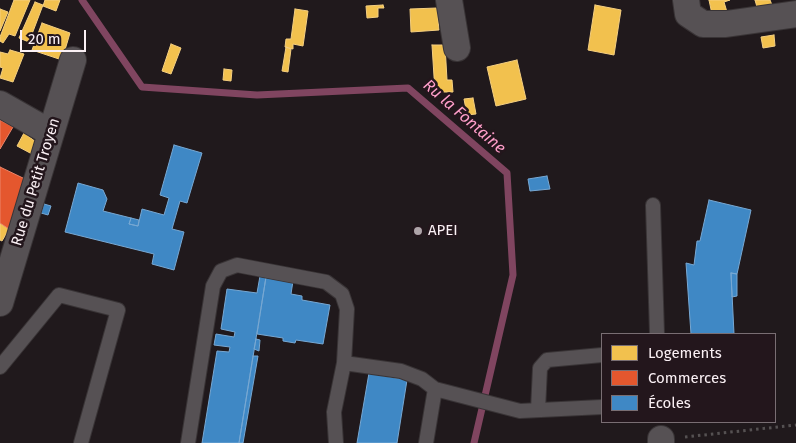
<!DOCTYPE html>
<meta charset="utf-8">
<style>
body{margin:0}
#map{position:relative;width:796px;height:443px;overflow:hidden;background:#20191c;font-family:"Fira Sans",sans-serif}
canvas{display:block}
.legend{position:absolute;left:601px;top:333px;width:175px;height:90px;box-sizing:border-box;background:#23161c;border:1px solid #796e73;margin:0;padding:6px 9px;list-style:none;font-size:15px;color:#fbf1f5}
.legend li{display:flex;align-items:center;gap:10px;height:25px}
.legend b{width:25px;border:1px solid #796e73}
.scale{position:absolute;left:20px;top:30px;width:66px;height:22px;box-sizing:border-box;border:2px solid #fbf1f5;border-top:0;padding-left:6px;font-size:15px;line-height:18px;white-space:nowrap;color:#fbf1f5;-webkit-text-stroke:4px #23161c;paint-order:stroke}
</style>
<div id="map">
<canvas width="796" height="443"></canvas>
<ul class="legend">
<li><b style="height:14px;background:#f2c14e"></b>Logements</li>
<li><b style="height:14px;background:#e4572e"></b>Commerces</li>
<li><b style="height:14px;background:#3f88c5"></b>Écoles</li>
</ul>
<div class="scale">20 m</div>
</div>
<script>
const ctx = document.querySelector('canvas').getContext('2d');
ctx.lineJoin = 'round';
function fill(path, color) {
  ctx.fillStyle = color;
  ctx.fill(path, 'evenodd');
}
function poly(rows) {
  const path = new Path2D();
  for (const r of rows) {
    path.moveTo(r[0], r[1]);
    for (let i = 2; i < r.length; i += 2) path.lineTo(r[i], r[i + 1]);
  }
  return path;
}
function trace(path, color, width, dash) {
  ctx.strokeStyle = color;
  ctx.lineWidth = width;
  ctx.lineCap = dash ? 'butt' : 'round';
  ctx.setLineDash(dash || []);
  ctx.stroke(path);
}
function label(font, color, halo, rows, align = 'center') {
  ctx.font = font + ' "Fira Sans",sans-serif';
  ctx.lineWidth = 5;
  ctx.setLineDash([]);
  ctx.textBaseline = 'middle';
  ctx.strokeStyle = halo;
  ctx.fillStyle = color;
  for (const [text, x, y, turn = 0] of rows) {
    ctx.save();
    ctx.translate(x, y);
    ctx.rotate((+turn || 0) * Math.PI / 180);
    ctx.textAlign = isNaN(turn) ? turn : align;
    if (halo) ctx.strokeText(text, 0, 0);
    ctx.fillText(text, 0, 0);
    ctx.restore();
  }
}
const homes = poly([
 [14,0,30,0,15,36,9,34,3,43,0,41,0,37,14,0],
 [45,0,60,0,56,11,43,6,45,0],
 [709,0,730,0,724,2,727,12,712,14,709,0],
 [755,0,770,0,772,5,757,7,755,0],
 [35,2,43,5,29,42,19,38,35,2],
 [383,5,384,8,378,8,378,17,367,18,366,6,383,5],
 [595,5,621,10,614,55,588,50,595,5],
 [437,8,439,30,411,32,410,9,437,8],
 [0,9,8,12,0,31,0,9],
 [295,9,308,11,303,46,293,44,293,49,285,47,286,39,291,39,295,9],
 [42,23,70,33,62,60,32,50,42,23],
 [774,35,775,46,763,48,761,37,774,35],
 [171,44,181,48,171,74,162,71,171,44],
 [432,45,445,45,447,80,452,80,453,92,435,92,432,45],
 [286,47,291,49,288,72,282,71,286,47],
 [10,50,24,54,13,82,0,78,3,68,0,67,0,52,8,54,10,50],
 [517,60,526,99,496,106,487,67,517,60],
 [224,69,232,70,231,81,223,80,224,69],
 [473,98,476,114,467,115,464,99,473,98],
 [24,133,36,142,32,154,17,146,24,133],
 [0,223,9,229,2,241,0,240,0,223]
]);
fill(homes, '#f2c14e');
trace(homes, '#f5cf80', 1);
const shops = poly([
 [0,120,13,127,0,149,0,120],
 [0,167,25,179,9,229,0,223,0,167]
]);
fill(shops, '#e4572e');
trace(shops, '#eb856a', 1);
const schools = poly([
 [174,145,202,153,187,203,180,201,172,229,184,232,174,270,152,264,154,254,65,232,78,183,103,190,107,199,103,211,131,218,129,224,138,226,142,209,164,215,169,198,160,195,174,145],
 [547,176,550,189,530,191,528,179,547,176],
 [709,200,751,210,737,274,731,273,734,334,691,334,686,263,694,265,697,241,700,241,709,200],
 [44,204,51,206,48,215,41,213,44,204],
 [131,218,139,220,138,226,129,224,131,218],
 [731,273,737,274,737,296,732,297,731,273],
 [260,276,266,277,239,443,202,443,217,351,229,352,230,347,214,345,216,334,234,337,235,332,221,329,227,289,257,293,260,276],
 [266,277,293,281,291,294,302,296,302,300,330,305,323,344,296,340,295,343,283,341,283,338,257,334,266,277],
 [256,339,260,340,259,351,254,349,256,339],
 [253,356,258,356,243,443,239,443,253,356],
 [369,373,407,380,397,443,357,443,369,373]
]);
fill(schools, '#3f88c5');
trace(schools, '#77a8d3', 1);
trace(poly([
 [82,0,142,87,257,95,408,88,507,173,513,275,474,443]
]), '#804560', 7);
const service = poly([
 [653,205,657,334],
 [0,367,59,295,118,310,81,443],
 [538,410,540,368,547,360,602,355],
 [188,443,213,286,221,271,237,265,326,282,342,294,347,309,344,363,401,371,422,379,435,389,520,411,602,407],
 [336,443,334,412,344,363],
 [426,443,435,389]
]);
const minor = poly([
 [449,0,457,48],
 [686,0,688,14,703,24,726,24,796,14],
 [0,104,51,133],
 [0,303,73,60],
 [661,439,661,443]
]);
trace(service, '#393436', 16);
trace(minor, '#393436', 28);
trace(poly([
 [685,437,796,425]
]), '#555152', 3, [2.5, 4]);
trace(service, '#565154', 14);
trace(minor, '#565154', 26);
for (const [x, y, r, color] of [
 [418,231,5,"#aea5a9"]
]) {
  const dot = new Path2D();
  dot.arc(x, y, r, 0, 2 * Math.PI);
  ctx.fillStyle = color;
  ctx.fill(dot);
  trace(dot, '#23161c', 2);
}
label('15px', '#fbf1f5', '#23161c', [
 ["Rue du Petit Troyen",36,182,-73]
]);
label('15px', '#fbf1f5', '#23161c', [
 ["APEI",428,231]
], 'left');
label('italic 16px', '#fe9ec9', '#23161c', [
 ["Ru la Fontaine",464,117,41]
]);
</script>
